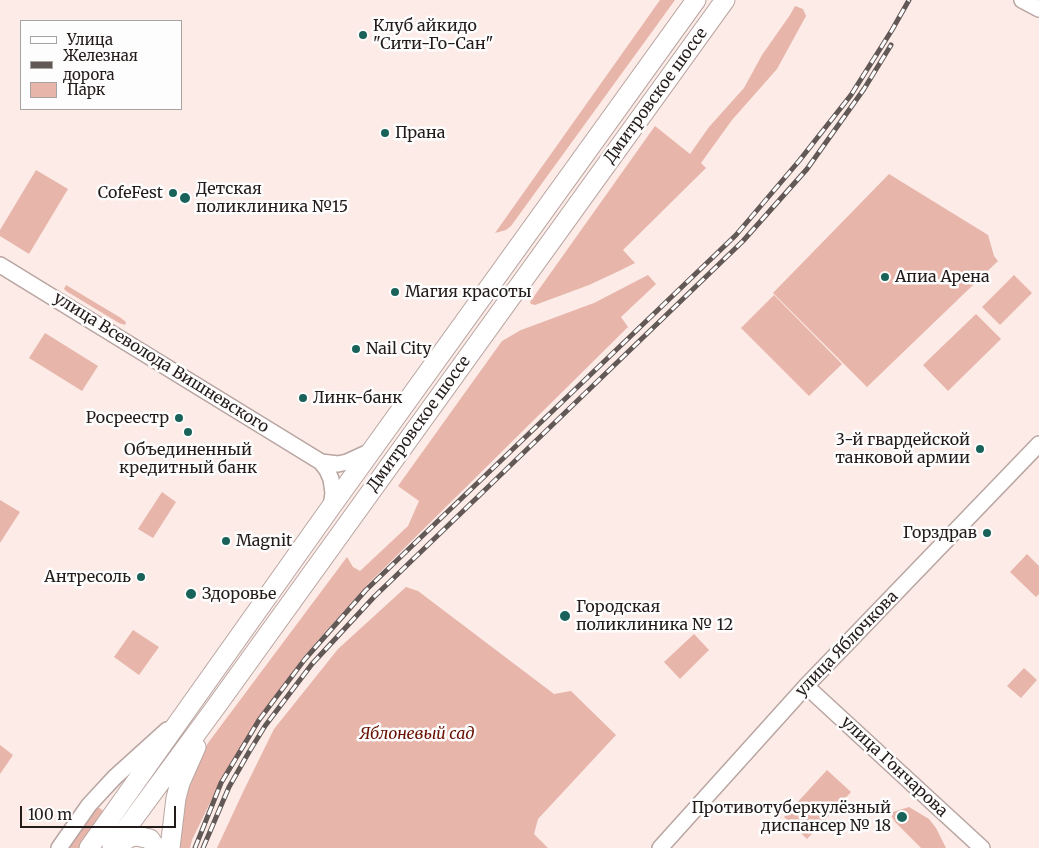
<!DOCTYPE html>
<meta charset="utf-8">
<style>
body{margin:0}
#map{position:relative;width:1039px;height:848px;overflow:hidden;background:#fcebe7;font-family:Merriweather,serif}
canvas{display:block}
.legend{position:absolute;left:20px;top:20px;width:162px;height:90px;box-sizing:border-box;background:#fdfdfd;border:1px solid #a6a3a2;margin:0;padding:6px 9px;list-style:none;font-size:15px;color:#231b1a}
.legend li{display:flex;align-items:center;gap:10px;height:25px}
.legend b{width:25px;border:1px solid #a6a3a2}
.scale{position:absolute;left:20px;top:806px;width:156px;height:22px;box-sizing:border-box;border:2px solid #231b1a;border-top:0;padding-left:6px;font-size:15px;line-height:18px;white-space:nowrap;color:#231b1a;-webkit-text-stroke:4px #fdfdfd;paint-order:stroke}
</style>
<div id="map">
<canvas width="1039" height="848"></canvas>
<ul class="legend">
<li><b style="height:6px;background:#fff"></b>Улица</li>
<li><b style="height:6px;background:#625856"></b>Железная дорога</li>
<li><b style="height:14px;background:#e7b5aa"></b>Парк</li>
</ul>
<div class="scale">100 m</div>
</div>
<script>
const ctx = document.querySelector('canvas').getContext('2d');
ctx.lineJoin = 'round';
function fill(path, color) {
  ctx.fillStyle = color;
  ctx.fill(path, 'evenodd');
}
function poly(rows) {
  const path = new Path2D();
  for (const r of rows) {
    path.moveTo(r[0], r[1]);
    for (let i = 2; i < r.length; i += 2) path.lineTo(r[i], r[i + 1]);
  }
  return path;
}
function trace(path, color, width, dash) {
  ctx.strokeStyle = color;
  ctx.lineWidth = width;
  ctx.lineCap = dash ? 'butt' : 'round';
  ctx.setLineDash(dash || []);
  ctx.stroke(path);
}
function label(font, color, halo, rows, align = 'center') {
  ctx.font = font + ' Merriweather,serif';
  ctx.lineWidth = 5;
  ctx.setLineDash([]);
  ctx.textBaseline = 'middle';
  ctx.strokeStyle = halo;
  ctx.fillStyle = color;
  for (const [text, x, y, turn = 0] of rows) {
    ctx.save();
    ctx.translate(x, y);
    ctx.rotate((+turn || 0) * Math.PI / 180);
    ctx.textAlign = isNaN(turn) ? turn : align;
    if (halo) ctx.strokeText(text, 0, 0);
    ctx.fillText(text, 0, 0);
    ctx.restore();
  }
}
fill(poly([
 [660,0,675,0,511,226,506,230,495,233],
 [795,6,803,9,806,16,777,69,732,120,701,163,706,168,623,250,635,263,619,271,589,285,535,305,531,304,530,302,655,126,690,154,709,127,744,88,762,55,790,15],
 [36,170,68,189,29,254,0,236,0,230],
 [889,174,988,235,994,256,998,261,867,387,773,293],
 [648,275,656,284,621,317,628,327,369,583,304,656,258,719,221,780,192,840,190,848,176,848,187,795,196,764,208,743,347,557,353,567,360,571,408,526,419,501,398,486,502,341,521,330,594,303],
 [1014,275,1032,293,1000,325,982,307],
 [66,285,121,318,126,322,125,325,119,323,66,291,64,289],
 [774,295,842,364,809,396,741,328],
 [976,314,1001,339,948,391,923,365],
 [45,333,98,366,82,391,29,358],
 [162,492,176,502,153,538,138,529],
 [0,500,20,512,0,543],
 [1027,554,1039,566,1039,594,1036,597,1010,572],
 [406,587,418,591,554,694,571,691,616,735,538,819,534,834,548,848,217,848,243,792,274,729,338,649],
 [133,630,159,647,139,675,114,657],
 [694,634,709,650,680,679,664,662],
 [1024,668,1037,680,1021,698,1007,686],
 [0,745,13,755,0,774],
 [827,770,851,792,807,839,784,817],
 [909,807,929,819,936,828,946,848,921,848,895,822,892,817,893,812],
 [94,808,99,808,101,809,103,811,103,816,79,848,65,848]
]), '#e7b5aa');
const minor = poly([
 [1022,0,1039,9],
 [0,265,321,462,338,464,347,462,371,451],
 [321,462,327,470,331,479,333,493,331,507],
 [806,686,982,848],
 [59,848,89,805,101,792,115,777,167,730],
 [660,848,806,686,1039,444]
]);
const major = poly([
 [116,847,130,837,137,836,150,839,156,848],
 [89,848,331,507,696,0],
 [112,848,215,708,725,0],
 [170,848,176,798,180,783,196,747]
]);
trace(minor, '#b9a5a1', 18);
trace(major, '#b9a5a1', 21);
trace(minor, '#fff', 15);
trace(major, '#fff', 19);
const rail = poly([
 [195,848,221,783,259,720,305,659,366,590,736,235,799,161,851,95,892,30,909,0],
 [203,848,229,787,249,752,265,726,312,664,374,597,743,241,807,169,864,89,891,45]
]);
trace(rail, '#625856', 5);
trace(rail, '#fdfdfd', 3, [9]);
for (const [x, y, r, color] of [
 [363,35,5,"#186259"],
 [385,133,5,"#186259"],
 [173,193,5,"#186259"],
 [185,198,6,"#186259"],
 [885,277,5,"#186259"],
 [395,292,5,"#186259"],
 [356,349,5,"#186259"],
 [303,398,5,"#186259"],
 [179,418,5,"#186259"],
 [188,432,5,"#186259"],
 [980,449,5,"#186259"],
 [987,533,5,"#186259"],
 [226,541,5,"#186259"],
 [141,577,5,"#186259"],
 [191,594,6,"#186259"],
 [565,616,6,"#186259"],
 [902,817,6,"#186259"]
]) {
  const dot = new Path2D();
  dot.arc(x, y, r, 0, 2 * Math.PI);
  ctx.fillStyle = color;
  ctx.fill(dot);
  trace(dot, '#fdfdfd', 2);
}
label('16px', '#231b1a', '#fdfdfd', [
 ["Клуб айкидо",373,26],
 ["\"Сити-Го-Сан\"",373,44],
 ["Прана",395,133],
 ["Детская",196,189],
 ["поликлиника №15",196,207],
 ["CofeFest",163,193,"right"],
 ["Апиа Арена",895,277],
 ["Магия красоты",405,292],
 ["Nail City",366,349],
 ["Линк-банк",313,398],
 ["Росреестр",169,418,"right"],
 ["3-й гвардейской",970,440,"right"],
 ["танковой армии",970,458,"right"],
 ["Объединенный",188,450,"center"],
 ["кредитный банк",188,468,"center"],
 ["Горздрав",977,533,"right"],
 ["Magnit",236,541],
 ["Антресоль",131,577,"right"],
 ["Здоровье",202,594],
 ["Городская",576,607],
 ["поликлиника № 12",576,625],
 ["Противотуберкулёзный",891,808,"right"],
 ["диспансер № 18",891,826,"right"]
], 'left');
label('16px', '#231b1a', '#fdfdfd', [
 ["Дмитровское шоссе",656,96,-54],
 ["улица Всеволода Вишневского",161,363,32],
 ["Дмитровское шоссе",419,424,-54],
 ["улица Яблочкова",847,644,-46],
 ["улица Гончарова",894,767,43]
]);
label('italic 16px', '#691101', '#fdfdfd', [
 ["Яблоневый сад",417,734]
]);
</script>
